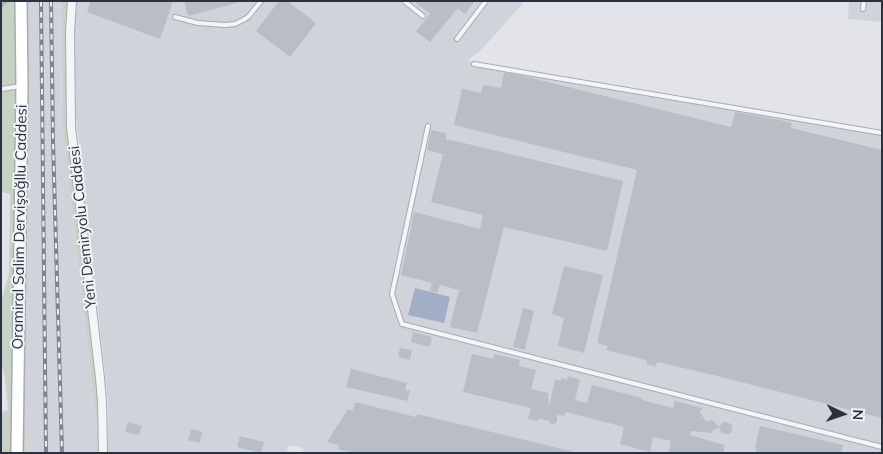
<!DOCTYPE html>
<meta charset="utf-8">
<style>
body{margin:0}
#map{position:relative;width:883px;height:454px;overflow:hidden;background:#e2e4e9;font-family:Mulish,sans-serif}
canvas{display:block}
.frame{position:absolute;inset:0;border:2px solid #2b313f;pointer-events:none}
.north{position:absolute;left:818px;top:389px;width:50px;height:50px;-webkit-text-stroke:4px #f1f3f6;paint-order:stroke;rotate:93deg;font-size:14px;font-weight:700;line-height:20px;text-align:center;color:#2b313f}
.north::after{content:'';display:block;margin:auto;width:18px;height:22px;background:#2b313f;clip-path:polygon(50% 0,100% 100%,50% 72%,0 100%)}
</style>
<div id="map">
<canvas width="883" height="454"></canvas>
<div class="frame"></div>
<div class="north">N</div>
</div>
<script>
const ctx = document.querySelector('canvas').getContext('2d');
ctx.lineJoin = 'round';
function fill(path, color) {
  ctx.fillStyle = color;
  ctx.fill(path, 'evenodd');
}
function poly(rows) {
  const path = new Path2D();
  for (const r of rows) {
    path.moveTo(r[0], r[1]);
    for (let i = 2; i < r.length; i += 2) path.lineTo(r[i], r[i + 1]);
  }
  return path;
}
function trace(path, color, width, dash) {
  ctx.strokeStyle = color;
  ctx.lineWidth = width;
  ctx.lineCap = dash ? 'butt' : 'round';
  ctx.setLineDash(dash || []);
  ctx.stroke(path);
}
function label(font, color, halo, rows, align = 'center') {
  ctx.font = font + ' Mulish,sans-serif';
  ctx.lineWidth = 4;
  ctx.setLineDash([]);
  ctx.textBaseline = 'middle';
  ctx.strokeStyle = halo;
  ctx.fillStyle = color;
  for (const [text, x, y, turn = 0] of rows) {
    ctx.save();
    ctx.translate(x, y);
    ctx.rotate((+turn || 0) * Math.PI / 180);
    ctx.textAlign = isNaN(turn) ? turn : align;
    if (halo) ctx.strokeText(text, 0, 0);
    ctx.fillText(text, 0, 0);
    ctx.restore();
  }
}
fill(poly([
 [28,1,62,1,63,128,98,433,98,453,25,453,25,316,28,97],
 [77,1,525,1,482,49,467,61,882,131,882,453,302,453,304,448,289,445,286,453,108,453,108,400,76,116,74,37],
 [849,1,882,1,882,22,848,19]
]), '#d0d3da');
fill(poly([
 [1,1,14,1,19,81,18,83,15,84,1,87],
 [62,1,67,1,68,140,97,391,98,433,63,128],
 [16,89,12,453,1,453,1,412,8,410,5,377,1,364,1,301,9,274,10,194,1,192,1,91],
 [25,275,25,453,21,453,24,321]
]), '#c6d2c4');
fill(poly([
 [415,288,450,297,444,323,408,315]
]), '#a0afc5');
trace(poly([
 [1,7,7,1]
]), '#a0afc5', 2);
fill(poly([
 [91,1,173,1,160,39,87,12],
 [184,1,237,1,237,3,188,16],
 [279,1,287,1,316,23,290,57,256,31],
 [414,1,475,1,465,14,458,8,430,42,416,31,430,14],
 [504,73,519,75,731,127,735,112,780,120,792,123,791,128,882,150,882,418,717,376,658,362,654,367,651,365,648,365,646,360,606,350,608,346,597,343,637,170,454,125,462,89,481,93,483,85,501,88],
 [431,130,446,133,446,140,451,140,623,181,607,251,504,227,477,333,450,327,459,290,440,285,437,293,430,291,432,283,401,275,414,212,480,229,483,215,431,202,443,154,427,150],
 [564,266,603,275,584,353,558,346,564,318,552,314],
 [523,308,534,311,525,350,513,347],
 [413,332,432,337,430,347,411,342],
 [400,348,412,350,410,360,401,358,401,357,398,356],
 [472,354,493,359,494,354,520,360,519,366,536,370,531,389,548,393,549,408,555,379,561,381,561,378,567,380,568,376,580,380,575,400,587,403,592,385,642,398,642,400,673,408,675,401,702,408,700,413,706,421,713,420,719,427,712,431,712,433,691,431,690,435,725,445,723,453,668,453,671,441,653,437,650,452,620,444,624,427,566,412,564,416,557,414,557,422,554,424,551,424,548,420,544,420,539,418,538,421,528,419,531,408,463,392],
 [351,369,407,383,405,390,410,391,407,401,346,387],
 [355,402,416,417,417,414,571,451,571,453,353,453,338,449,339,445,327,442,348,409,353,411],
 [128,422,142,426,139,435,125,432],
 [724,422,727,422,732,425,732,431,729,434,725,434,721,432,719,426],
 [760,426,843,445,841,453,755,453,757,449,755,448],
 [191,429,203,432,199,443,188,440],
 [240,436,264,442,261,453,237,447]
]), '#b9bdc5');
const lane = poly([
 [404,1,423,16],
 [863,9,864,1],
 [175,17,198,23,225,25,235,24,245,19,249,16,261,1],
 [457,39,486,1],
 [474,64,882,133],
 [1,89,21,86],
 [428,126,392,294,402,324,882,447]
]);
const street = poly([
 [72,1,70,32,71,127,100,378,102,401,103,453]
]);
const secondary = poly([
 [17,453,22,86,21,1]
]);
trace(lane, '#a7abb3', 6);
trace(street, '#a7abb3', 10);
trace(secondary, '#a7abb3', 14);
trace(lane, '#f4f5f7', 4);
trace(street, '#f4f5f7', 8);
trace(secondary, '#fff', 11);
const rail = poly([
 [41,1,46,453],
 [51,1,53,141,62,453]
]);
trace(rail, '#7d8391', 4);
trace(rail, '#f1f3f6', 2, [5.5]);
label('15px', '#2b313f', '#f1f3f6', [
 ["Oramiral Salim Dervişoğllu Caddesi",20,227,-89],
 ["Yeni Demiryolu Caddesi",83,227,-96]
]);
</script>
